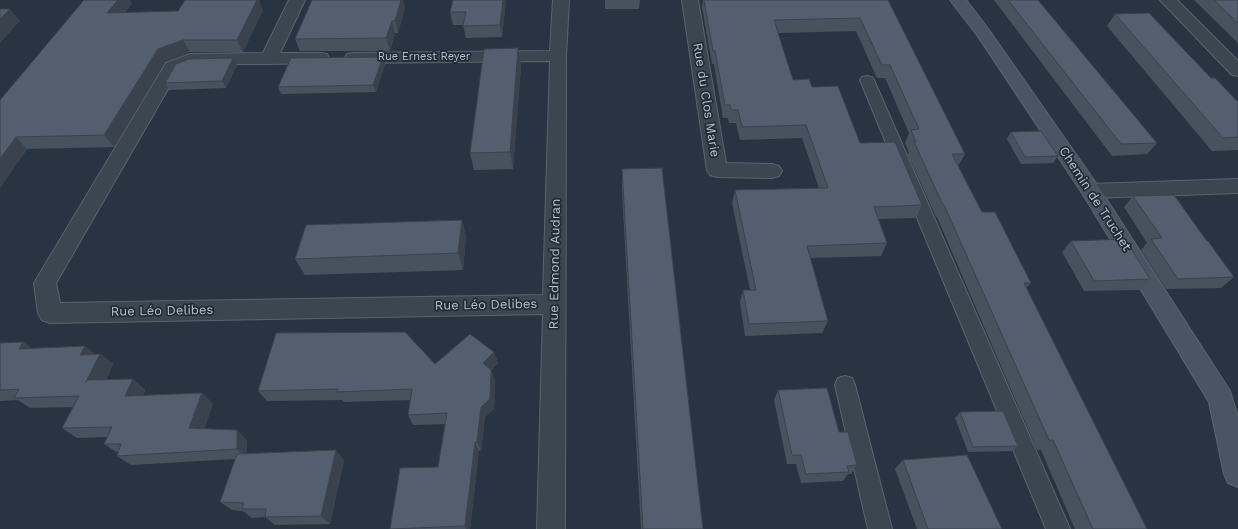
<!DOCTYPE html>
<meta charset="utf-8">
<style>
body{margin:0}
canvas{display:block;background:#283441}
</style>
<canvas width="1238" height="529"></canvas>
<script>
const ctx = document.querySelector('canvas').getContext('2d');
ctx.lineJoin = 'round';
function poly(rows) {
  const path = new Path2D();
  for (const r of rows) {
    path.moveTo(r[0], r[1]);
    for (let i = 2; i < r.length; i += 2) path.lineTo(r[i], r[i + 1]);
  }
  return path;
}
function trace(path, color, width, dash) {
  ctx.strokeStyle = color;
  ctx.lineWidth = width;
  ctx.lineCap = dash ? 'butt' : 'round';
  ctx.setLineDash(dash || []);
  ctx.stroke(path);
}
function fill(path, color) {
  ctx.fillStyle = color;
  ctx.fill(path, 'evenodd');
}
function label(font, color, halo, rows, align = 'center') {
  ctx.font = font + ' "Work Sans",sans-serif';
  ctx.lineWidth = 3.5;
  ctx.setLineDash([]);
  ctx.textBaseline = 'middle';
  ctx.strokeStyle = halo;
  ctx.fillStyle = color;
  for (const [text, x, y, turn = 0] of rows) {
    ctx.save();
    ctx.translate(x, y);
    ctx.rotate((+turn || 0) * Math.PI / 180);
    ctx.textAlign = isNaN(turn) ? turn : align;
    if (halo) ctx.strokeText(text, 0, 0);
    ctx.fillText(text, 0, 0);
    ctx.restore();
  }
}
const lane = poly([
 [867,76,872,77,874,80,1070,529,1046,529,860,80,862,77,867,76],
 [845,376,852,378,855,385,892,529,868,529,835,385,838,378,845,376]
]);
const street = poly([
 [289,0,305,0,280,53,321,53,327,54,329,58,327,62,321,63,269,64,193,64,179,70,56,283,60,303,543,295,550,61,353,63,347,62,345,58,347,54,353,53,550,51,553,0,569,0,566,56,565,529,537,529,543,314,50,323,42,320,38,313,34,283,166,63,190,54,263,53,289,0],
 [682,0,698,0,726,163,772,164,779,166,782,171,779,176,772,178,717,177,710,175,707,170,682,0],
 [1160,0,1177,0,1238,61,1238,76,1232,75,1160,0],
 [1238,179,1238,193,1091,198,1084,196,1081,191,1084,186,1091,184,1238,179]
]);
const secondary = poly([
 [950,0,966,0,989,30,1098,186,1230,391,1238,417,1238,487,1228,483,1224,474,1209,402,1084,196,977,35,950,0]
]);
trace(lane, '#5a646e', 2);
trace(street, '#5a646e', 2);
trace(secondary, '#5a646e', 2);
fill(lane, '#3c4651');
fill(street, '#3c4651');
fill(secondary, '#4a5564');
fill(poly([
 [312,0,403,0,405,8,398,33,395,33,390,51,300,51,295,39],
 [453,0,506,0,502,37,466,38,463,25,453,25,450,12],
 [605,0,640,0,639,9,605,9],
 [703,0,888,0,965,154,958,166,982,212,1031,283,1026,288,1147,529,1075,529,1041,450,1037,450,937,217,936,217,908,155,909,152,905,143,909,133,885,78,877,78,856,31,778,33,793,80,812,87,860,143,922,205,916,218,878,219,887,243,881,256,810,258,828,321,822,333,745,336,740,302,743,290,750,290,732,203,735,190,819,188,802,138,740,140,736,123,729,123,728,118,723,118,714,64,712,64,702,7],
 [994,0,1038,0,1157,143,1147,154,1112,156],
 [1194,0,1238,0,1238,43],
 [132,3,125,13,263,10,243,52,190,52,165,62,114,147,27,149,0,188,0,100],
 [1115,14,1211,78,1238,102,1238,150,1212,151,1107,26],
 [383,57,385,64,376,92,281,94,278,87],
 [237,65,226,88,169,90,165,83],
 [521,66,513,169,474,170,470,153],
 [1011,132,1058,156,1053,163,1021,164,1007,139],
 [622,169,703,529,641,529,622,192],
 [1133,196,1207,241,1234,277,1221,288,1166,289,1141,250,1147,243,1124,207],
 [462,220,466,237,463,270,305,275,295,259],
 [1071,241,1150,279,1139,290,1084,291,1062,252],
 [23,342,31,348,85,346,94,354,100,354,113,364,106,380,133,379,145,390,143,396,202,393,213,404,204,429,247,440,247,453,344,460,330,524,275,525,265,517,252,518,243,511,232,510,220,502,235,459,131,465,117,456,118,453,104,444,107,437,77,438,62,428,73,407,30,408,18,400,0,401,0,343],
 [494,352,498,363,491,370,495,381,494,409,485,417,481,451,479,451,470,529,390,529,438,467,445,424,413,425,408,415,410,400,344,402,342,400,267,401,258,391,435,364],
 [778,390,839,432,857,465,851,474,848,474,843,481,801,483,796,464,787,464,774,400],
 [960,412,1018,446,1012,451,968,452,955,418],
 [903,460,1002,529,917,529,895,469]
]), '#47525f');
fill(poly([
 [118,0,130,0,132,3,115,25,107,13],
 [257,0,259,0,263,10,243,52,237,40],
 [401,0,403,0,405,8,398,33,395,21],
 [503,0,506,0,506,1,502,37,500,25],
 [10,9,20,21,0,43,0,19],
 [392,21,395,33,390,51,386,38],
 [183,40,190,52,165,62,114,147,104,135,158,49],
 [518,48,521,66,513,169,510,152],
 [383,57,385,64,376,92,373,85],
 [233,58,237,65,226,88,222,81],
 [16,137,27,149,0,188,0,159],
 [462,220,466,237,463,270,458,253],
 [23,342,38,353,19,349],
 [85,346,98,357,80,355],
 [494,352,498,363,486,374,483,363],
 [100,354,113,364,100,392,86,382],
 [491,370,495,381,494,409,485,417,481,451,477,442,481,407],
 [133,379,145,390,138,407,125,396],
 [202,393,213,404,200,438,189,428],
 [237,430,247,440,247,459,237,449],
 [475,442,479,451,470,529,466,529,465,526],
 [336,450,344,460,330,524,321,516]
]), '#3a424d');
const building = poly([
 [84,0,118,0,107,13,178,11,185,0,257,0,237,40,183,40,158,49,104,135,16,137,0,159,0,100,84,0],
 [312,0,401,0,395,21,392,21,386,38,295,39,312,0],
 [453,0,503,0,500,25,463,26,466,12,450,12,453,0],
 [704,0,888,0,965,154,952,154,982,212,995,212,1031,283,1024,283,1147,529,1093,529,1053,440,1049,440,944,205,943,205,914,142,916,142,911,130,919,129,890,65,882,65,860,18,774,20,793,80,809,79,812,87,838,86,860,143,895,142,922,205,874,207,887,243,807,246,828,321,749,324,743,290,756,290,735,190,828,188,806,125,742,127,738,110,731,110,730,105,725,105,715,51,713,51,704,0],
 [1008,0,1038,0,1157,143,1121,144,1008,0],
 [1214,0,1238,0,1238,23,1214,0],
 [0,9,10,9,0,19,0,9],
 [1149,13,1211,78,1215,78,1238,102,1238,137,1223,138,1115,14,1149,13],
 [518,48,510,152,470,153,484,49,518,48],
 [383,57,373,85,278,87,291,58,383,57],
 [233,58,222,81,165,83,176,64,189,59,233,58],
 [1041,131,1058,156,1025,157,1011,132,1041,131],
 [662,168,703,529,643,529,622,169,662,168],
 [1174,195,1207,241,1208,241,1234,277,1178,279,1151,239,1162,238,1133,196,1174,195],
 [462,220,458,253,295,259,306,225,462,220],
 [1125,239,1150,279,1094,281,1071,241,1125,239],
 [405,332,435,364,470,334,494,352,483,363,491,370,490,399,481,407,477,442,475,442,465,526,390,529,400,468,438,467,447,413,408,415,412,389,337,392,338,389,258,391,276,333,405,332],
 [23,342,19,349,85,346,80,355,100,354,86,382,87,380,133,379,125,396,202,393,189,428,237,430,237,449,117,456,121,444,104,444,112,427,62,428,79,396,14,398,19,389,0,390,0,343,23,342],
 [827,388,839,432,848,432,857,465,847,466,849,472,806,474,801,455,792,455,778,390,827,388],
 [1003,411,1018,446,973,447,960,412,1003,411],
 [336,450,321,516,265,517,266,509,242,509,244,503,220,502,237,454,336,450],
 [967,455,1002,529,928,529,903,460,967,455]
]);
fill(building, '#535f6e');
trace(building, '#3a424d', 1);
label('11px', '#b9c1cb', '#212b37', [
 ["Rue Ernest Reyer",424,57]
]);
label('13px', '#b9c1cb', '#212b37', [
 ["Rue du Clos Marie",706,100,81],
 ["Chemin de Truchet",1095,199,57],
 ["Rue Edmond Audran",555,264,-89],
 ["Rue Léo Delibes",486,305,-1],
 ["Rue Léo Delibes",162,311,-1]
]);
</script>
